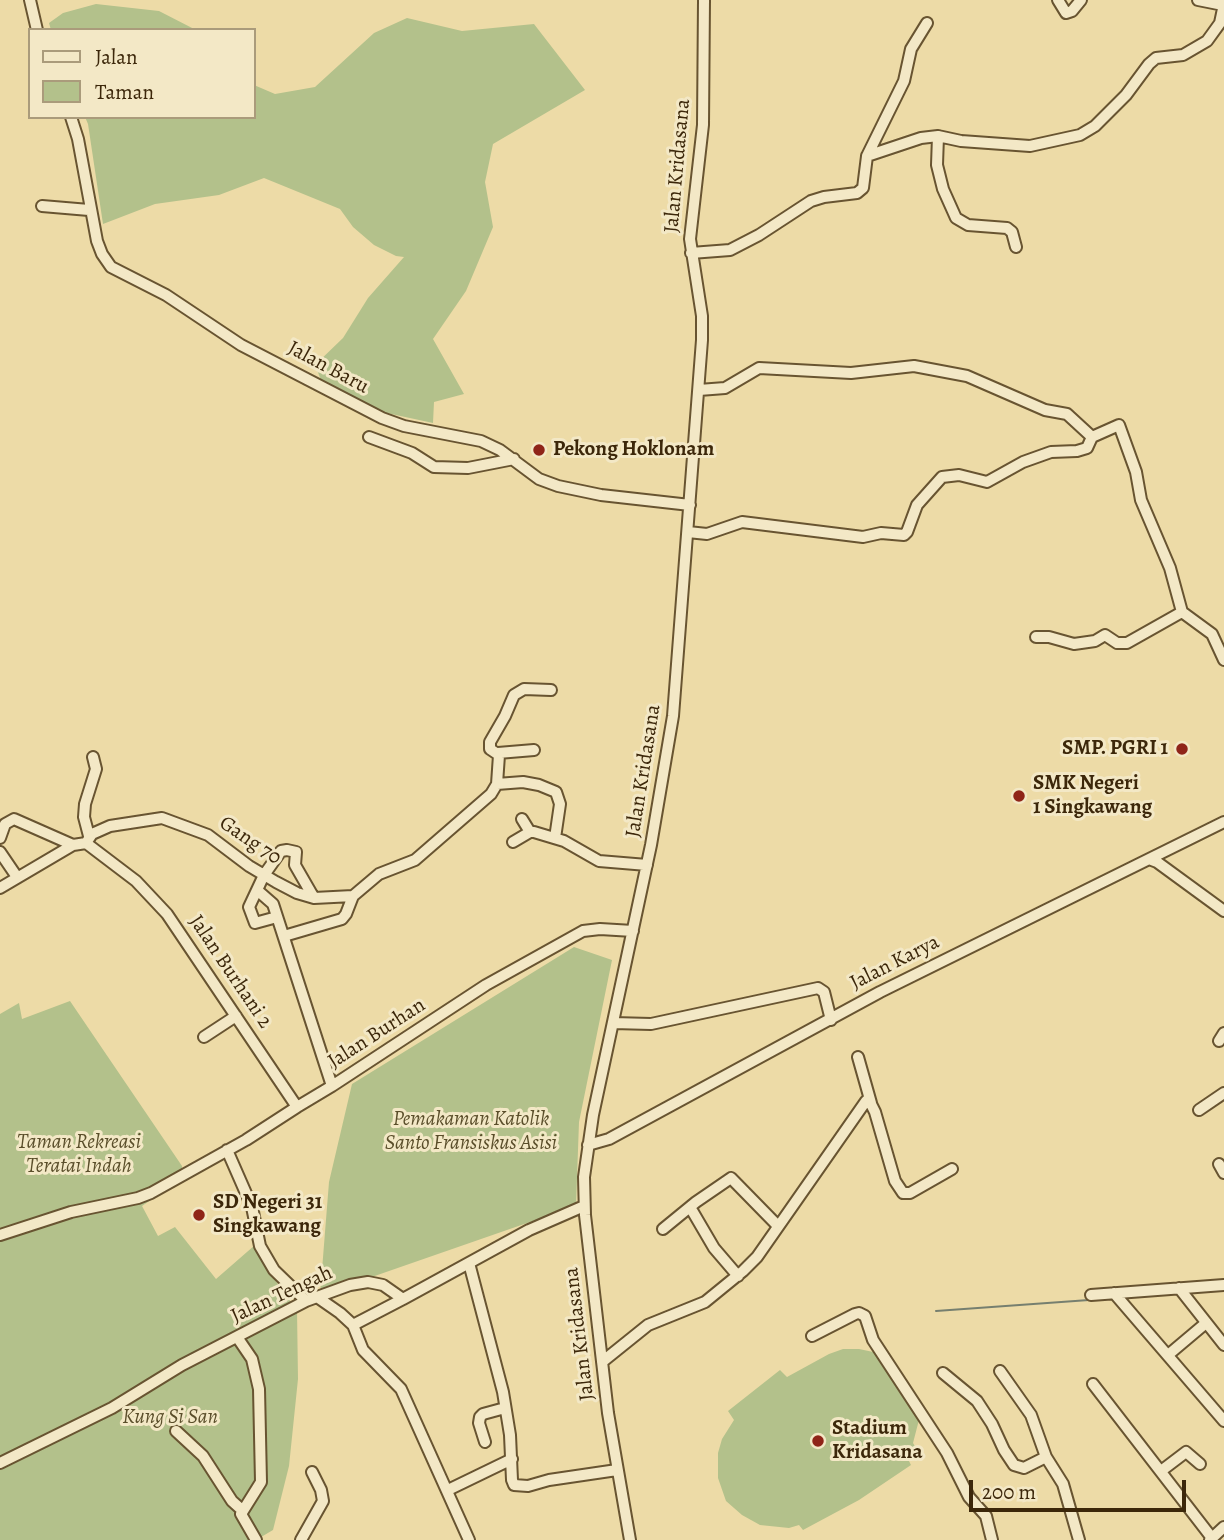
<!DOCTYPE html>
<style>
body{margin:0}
#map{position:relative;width:1224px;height:1540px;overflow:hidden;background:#eddba7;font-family:Alegreya,serif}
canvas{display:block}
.legend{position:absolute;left:28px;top:28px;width:228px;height:91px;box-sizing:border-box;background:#f3e8c6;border:2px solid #aa9b7b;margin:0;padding:9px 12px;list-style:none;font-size:21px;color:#3c270a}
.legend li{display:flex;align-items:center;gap:14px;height:35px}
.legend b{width:35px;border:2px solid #aa9b7b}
.scale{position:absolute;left:969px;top:1480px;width:217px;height:32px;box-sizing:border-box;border:4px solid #3c270a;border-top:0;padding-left:9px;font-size:21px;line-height:24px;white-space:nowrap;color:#3c270a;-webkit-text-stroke:5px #f3e8c6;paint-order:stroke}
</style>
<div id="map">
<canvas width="1224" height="1540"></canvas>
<ul class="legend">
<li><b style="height:9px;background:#f3e8c6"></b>Jalan</li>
<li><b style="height:19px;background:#b3c18b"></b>Taman</li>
</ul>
<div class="scale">200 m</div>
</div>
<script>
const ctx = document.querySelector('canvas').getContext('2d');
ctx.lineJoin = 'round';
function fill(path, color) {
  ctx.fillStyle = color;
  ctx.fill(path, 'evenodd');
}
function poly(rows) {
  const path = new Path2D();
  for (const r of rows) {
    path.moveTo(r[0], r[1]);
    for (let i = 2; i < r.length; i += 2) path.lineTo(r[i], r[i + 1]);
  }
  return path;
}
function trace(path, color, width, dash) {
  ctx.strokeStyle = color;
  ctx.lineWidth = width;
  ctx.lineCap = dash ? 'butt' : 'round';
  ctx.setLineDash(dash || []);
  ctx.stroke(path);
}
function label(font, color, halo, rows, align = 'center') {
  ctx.font = font + ' Alegreya,serif';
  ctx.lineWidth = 6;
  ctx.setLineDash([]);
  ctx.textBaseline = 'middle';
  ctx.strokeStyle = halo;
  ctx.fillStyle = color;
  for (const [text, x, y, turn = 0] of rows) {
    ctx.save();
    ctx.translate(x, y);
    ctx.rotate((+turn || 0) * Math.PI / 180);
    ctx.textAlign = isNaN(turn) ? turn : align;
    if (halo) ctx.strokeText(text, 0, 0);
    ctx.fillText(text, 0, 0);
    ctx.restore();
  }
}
fill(poly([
 [96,4,159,11,196,30,51,30,49,23,63,13],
 [407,18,462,31,534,24,585,90,493,144,485,182,493,227,466,291,433,339,464,394,434,402,433,423,382,412,321,380,315,365,343,338,368,298,404,257,396,256,374,245,353,227,340,209,264,178,219,195,155,204,103,224,88,124,85,117,254,117,254,85,275,94,315,87,374,33],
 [574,947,612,960,579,1122,576,1206,320,1295,329,1182,352,1084],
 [70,1001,182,1166,182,1179,142,1206,158,1236,175,1227,216,1279,255,1245,264,1265,297,1310,298,1379,289,1466,273,1530,256,1540,0,1540,0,1014,19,1003,22,1019],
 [843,1349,859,1349,878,1353,920,1416,913,1443,916,1448,906,1455,911,1465,859,1500,803,1530,799,1525,789,1528,760,1525,742,1515,726,1501,718,1478,718,1453,722,1439,734,1420,728,1411,780,1370,787,1377,829,1354]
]), '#b3c18b');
trace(poly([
 [936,1311,1089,1300]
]), '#767f6f', 2);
const minor = poly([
 [30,0,37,30],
 [1058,0,1066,13,1072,11,1081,0],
 [1198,0,1223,5],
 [71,117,78,139,97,241,102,254,111,267,166,295,241,345,382,418,404,426,481,441,500,450,539,479,558,486,601,495,690,505],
 [938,136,937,165,943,189,956,218,968,225,1007,228,1012,232,1016,247],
 [867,156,904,81,911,49,927,23],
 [42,206,89,210],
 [691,253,730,250,759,235,811,201,824,197,857,193,863,188,867,156,921,138,938,136,961,141,1030,146,1080,135,1095,126,1126,95,1149,64,1156,58,1183,55,1207,41,1220,23,1224,4],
 [699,390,725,388,759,368,851,373,914,366,967,376,1045,410,1067,414,1092,437,1119,425,1136,472,1141,500,1170,568,1182,612,1212,634,1224,660],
 [369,437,412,453,434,467,468,468,514,459],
 [688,532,707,534,742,522,863,537,881,533,904,535,907,532,917,505,942,477,959,475,987,482,1023,462,1051,452,1077,451,1087,448,1092,437],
 [1036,637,1049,637,1074,644,1095,641,1105,635,1117,643,1127,643,1182,612],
 [498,753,534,750],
 [497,784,523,782,539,785,556,792,560,804,555,838],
 [522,819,530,832],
 [89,836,84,817,85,804,96,769,93,757],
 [0,838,5,824,14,819,73,845],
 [513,842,530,832,534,832,564,841,599,861,647,865],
 [86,843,136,881,167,914,297,1107,332,1086],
 [86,843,92,834,110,826,162,818,208,835,249,866,276,882,297,893,314,898],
 [0,852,17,877],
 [1149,859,1157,862,1224,911],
 [0,888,73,845,86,843],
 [257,890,273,904,332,1086,486,985,583,931,600,929,633,931],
 [353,896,379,874,415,860,491,794,497,784,499,755,490,749,490,742,505,716,514,695,524,689,551,690],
 [277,917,255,923,249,907,264,875,281,851,287,850,296,852,295,865,314,898,353,896,346,914,342,919,284,936],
 [613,1023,651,1024,818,988,824,992,831,1020],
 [204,1037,236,1016],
 [1219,1041,1224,1033],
 [858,1057,871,1103],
 [1199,1110,1224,1093],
 [588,1145,609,1139,880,992,1224,822],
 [227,1150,252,1207,260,1246,274,1270,306,1301],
 [1219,1164,1224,1173],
 [690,1207,714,1248,738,1276],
 [663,1229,696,1202,731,1178,778,1226],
 [0,1235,71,1212,138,1198,151,1193,246,1140,297,1107],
 [469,1263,503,1392,510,1435,512,1480,514,1485,528,1486,549,1480,617,1470],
 [1179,1288,1224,1345],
 [1114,1293,1224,1421],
 [1091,1295,1224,1285],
 [317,1297,340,1313,353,1325,363,1350,401,1389,469,1540],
 [353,1325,403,1299],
 [812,1336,855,1314,859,1313,865,1316,873,1340,947,1453,969,1497,986,1516,992,1540],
 [237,1337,252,1359,259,1389,261,1482,241,1514,256,1540],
 [1168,1355,1206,1323],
 [602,1362,648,1325,705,1302,743,1271,757,1257,866,1101,870,1102,875,1112,895,1181,903,1193,910,1193,952,1169],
 [1000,1371,1031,1415,1046,1457,1063,1484,1079,1540],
 [943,1373,977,1401,992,1424,1004,1450,1014,1465,1024,1468,1046,1457],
 [1093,1384,1212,1538],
 [176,1431,203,1456,232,1501,242,1510],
 [485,1442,479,1423,480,1417,483,1414,505,1408],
 [0,1463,112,1408,182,1365,306,1301,350,1285,368,1282,383,1285,403,1299,529,1230,584,1206],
 [1161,1471,1186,1452,1200,1464],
 [448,1490,512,1459],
 [301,1540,323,1501,321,1490,312,1472],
 [630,1540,608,1413,585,1215,584,1177,593,1115,651,845,673,716,702,340,702,316,690,239,703,125,704,0],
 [1210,1540,1224,1527]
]);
trace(minor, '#685431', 14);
trace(minor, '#f3e8c6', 10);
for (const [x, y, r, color] of [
 [539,450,7,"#8f2418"],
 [1182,749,7,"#8f2418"],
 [1019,796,7,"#8f2418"],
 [199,1215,7,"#8f2418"],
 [818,1441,7,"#8f2418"]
]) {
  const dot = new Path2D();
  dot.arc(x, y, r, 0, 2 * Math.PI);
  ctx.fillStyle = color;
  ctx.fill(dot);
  trace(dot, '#f3e8c6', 2.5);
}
label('21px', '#3c270a', '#f3e8c6', [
 ["Jalan Kridasana",678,166,-85],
 ["Jalan Baru",328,368,28],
 ["Jalan Kridasana",644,771,-81],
 ["Gang 70",250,841,34],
 ["Jalan Karya",895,963,-27],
 ["Jalan Burhani 2",230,972,56],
 ["Jalan Burhan",377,1034,-33],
 ["Jalan Tengah",282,1295,-25],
 ["Jalan Kridasana",580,1334,-97]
]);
label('bold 21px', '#3c270a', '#f3e8c6', [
 ["Pekong Hoklonam",553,450],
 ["SMP. PGRI 1",1168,749,"right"],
 ["SMK Negeri",1033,784],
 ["1 Singkawang",1033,808],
 ["SD Negeri 31",213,1203],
 ["Singkawang",213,1227],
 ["Stadium",832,1429],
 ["Kridasana",832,1453]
], 'left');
label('italic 21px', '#5a4e2a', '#f3e8c6', [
 ["Pemakaman Katolik",471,1120],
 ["Santo Fransiskus Asisi",471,1144],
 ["Taman Rekreasi",79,1143],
 ["Teratai Indah",79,1167],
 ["Kung Si San",170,1418]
]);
</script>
